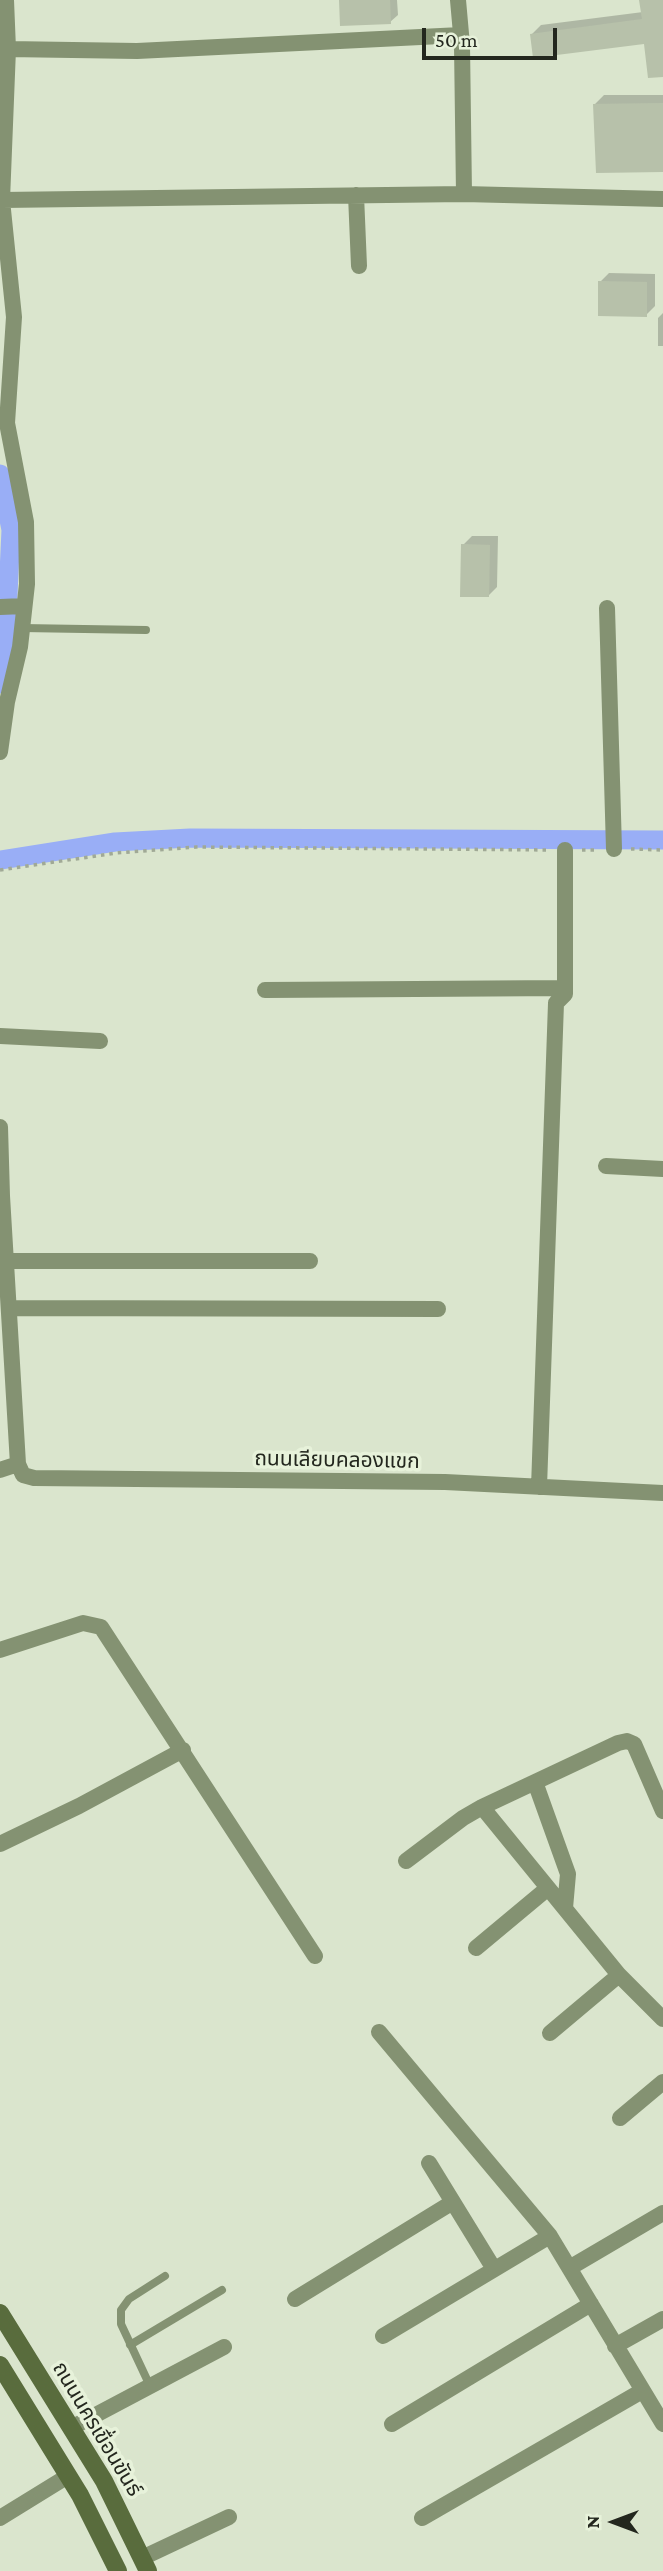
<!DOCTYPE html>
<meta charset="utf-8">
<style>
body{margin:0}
#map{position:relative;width:663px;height:2571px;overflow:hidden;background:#dae5cd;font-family:"Crimson Pro",serif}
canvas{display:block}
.north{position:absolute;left:579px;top:2487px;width:70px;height:70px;-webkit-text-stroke:5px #e7f2da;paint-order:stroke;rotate:270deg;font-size:19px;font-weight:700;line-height:28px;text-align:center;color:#23271e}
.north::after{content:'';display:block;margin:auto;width:24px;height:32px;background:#23271e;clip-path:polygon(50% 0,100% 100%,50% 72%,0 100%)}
.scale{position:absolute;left:422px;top:28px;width:135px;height:32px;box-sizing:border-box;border:4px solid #23271e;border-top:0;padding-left:9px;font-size:21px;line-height:24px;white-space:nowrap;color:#23271e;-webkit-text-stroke:5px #e7f2da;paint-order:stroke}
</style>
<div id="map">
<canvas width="663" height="2571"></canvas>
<div class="north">N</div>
<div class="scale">50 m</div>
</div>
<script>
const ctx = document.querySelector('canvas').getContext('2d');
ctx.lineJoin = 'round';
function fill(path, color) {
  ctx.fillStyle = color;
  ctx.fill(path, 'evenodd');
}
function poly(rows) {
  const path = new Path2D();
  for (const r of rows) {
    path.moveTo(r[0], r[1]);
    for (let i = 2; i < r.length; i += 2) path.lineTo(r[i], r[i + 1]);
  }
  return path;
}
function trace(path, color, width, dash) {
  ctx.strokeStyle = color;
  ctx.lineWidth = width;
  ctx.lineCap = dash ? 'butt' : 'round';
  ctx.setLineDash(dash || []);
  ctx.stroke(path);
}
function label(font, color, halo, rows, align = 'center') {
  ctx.font = font + ' "Crimson Pro","Noto Sans Thai",serif';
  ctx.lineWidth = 7;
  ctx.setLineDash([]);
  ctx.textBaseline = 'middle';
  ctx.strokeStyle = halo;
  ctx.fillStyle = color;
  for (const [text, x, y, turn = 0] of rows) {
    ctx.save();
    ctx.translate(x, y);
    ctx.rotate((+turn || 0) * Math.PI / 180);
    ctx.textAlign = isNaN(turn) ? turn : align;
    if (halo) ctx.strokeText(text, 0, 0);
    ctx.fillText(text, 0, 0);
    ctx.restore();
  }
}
fill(poly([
 [341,0,397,0,398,15,390,22],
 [642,0,663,0,663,75,646,42,532,34,541,25,643,12],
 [604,95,663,95,663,170,595,104],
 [609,273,655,274,655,306,646,315,600,282],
 [663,313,663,346,658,346,658,318],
 [472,536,498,536,497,587,488,596,463,545]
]), '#0003');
trace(poly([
 [0,474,11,530,7,616,0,684],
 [0,860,115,842,190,838,663,840]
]), '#99aef6', 19);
fill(poly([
 [339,0,390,0,391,24,340,26],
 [639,0,663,0,663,77,648,78,644,44,533,58,530,34,642,19],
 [663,103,663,172,596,173,593,104],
 [598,281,647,282,647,317,598,316],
 [461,544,490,545,489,597,460,597]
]), '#b7c1aa');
trace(poly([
 [631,849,663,850],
 [582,850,599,850],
 [0,870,116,853,196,847,550,850]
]), '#a0a996', 3.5, [3.5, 5]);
trace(poly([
 [22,628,146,630],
 [130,2345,222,2290],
 [150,2386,121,2324,121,2310,129,2299,165,2276]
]), '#849272', 8);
trace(poly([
 [458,0,462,45,464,194],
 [8,49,137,51,461,35],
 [356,195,359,266],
 [2,200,464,194,663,199],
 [0,607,24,606],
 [607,608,614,849],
 [0,752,7,702,20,647,27,584,26,522,7,423,14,317,2,200,8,49,6,0],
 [265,990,565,988],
 [0,1036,100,1041],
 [0,1127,2,1196,18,1464,23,1475,34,1478,445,1482,663,1493],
 [606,1166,663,1169],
 [6,1261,310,1261],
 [10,1308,438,1309],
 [0,1470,18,1464],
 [539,1487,556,1003,565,994,565,850],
 [0,1650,83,1623,101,1627,315,1956],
 [535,1782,568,1874,565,1908],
 [482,1807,619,1975,663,2019],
 [0,1844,79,1806,183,1750],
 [406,1861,463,1818,482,1807,618,1743,627,1741,634,1744,663,1811],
 [476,1948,548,1888],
 [379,2032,550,2236,663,2424],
 [550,2033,619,1975],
 [620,2118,663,2082],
 [429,2163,494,2269],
 [571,2267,663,2213],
 [295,2299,453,2202],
 [383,2336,550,2236],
 [615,2346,663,2319],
 [392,2424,591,2304],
 [71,2428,224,2347],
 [0,2518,68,2476],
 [422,2518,642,2391],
 [142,2558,229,2517]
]), '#849272', 16);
trace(poly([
 [0,2313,104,2481,148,2571],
 [0,2365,80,2495,118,2571]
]), '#596c3d', 18);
label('21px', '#23271e', '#e7f2da', [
 ["ถนนเลียบคลองแขก",337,1460,1],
 ["ถนนนครเขื่อนขันธ์",97,2429,59]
]);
</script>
